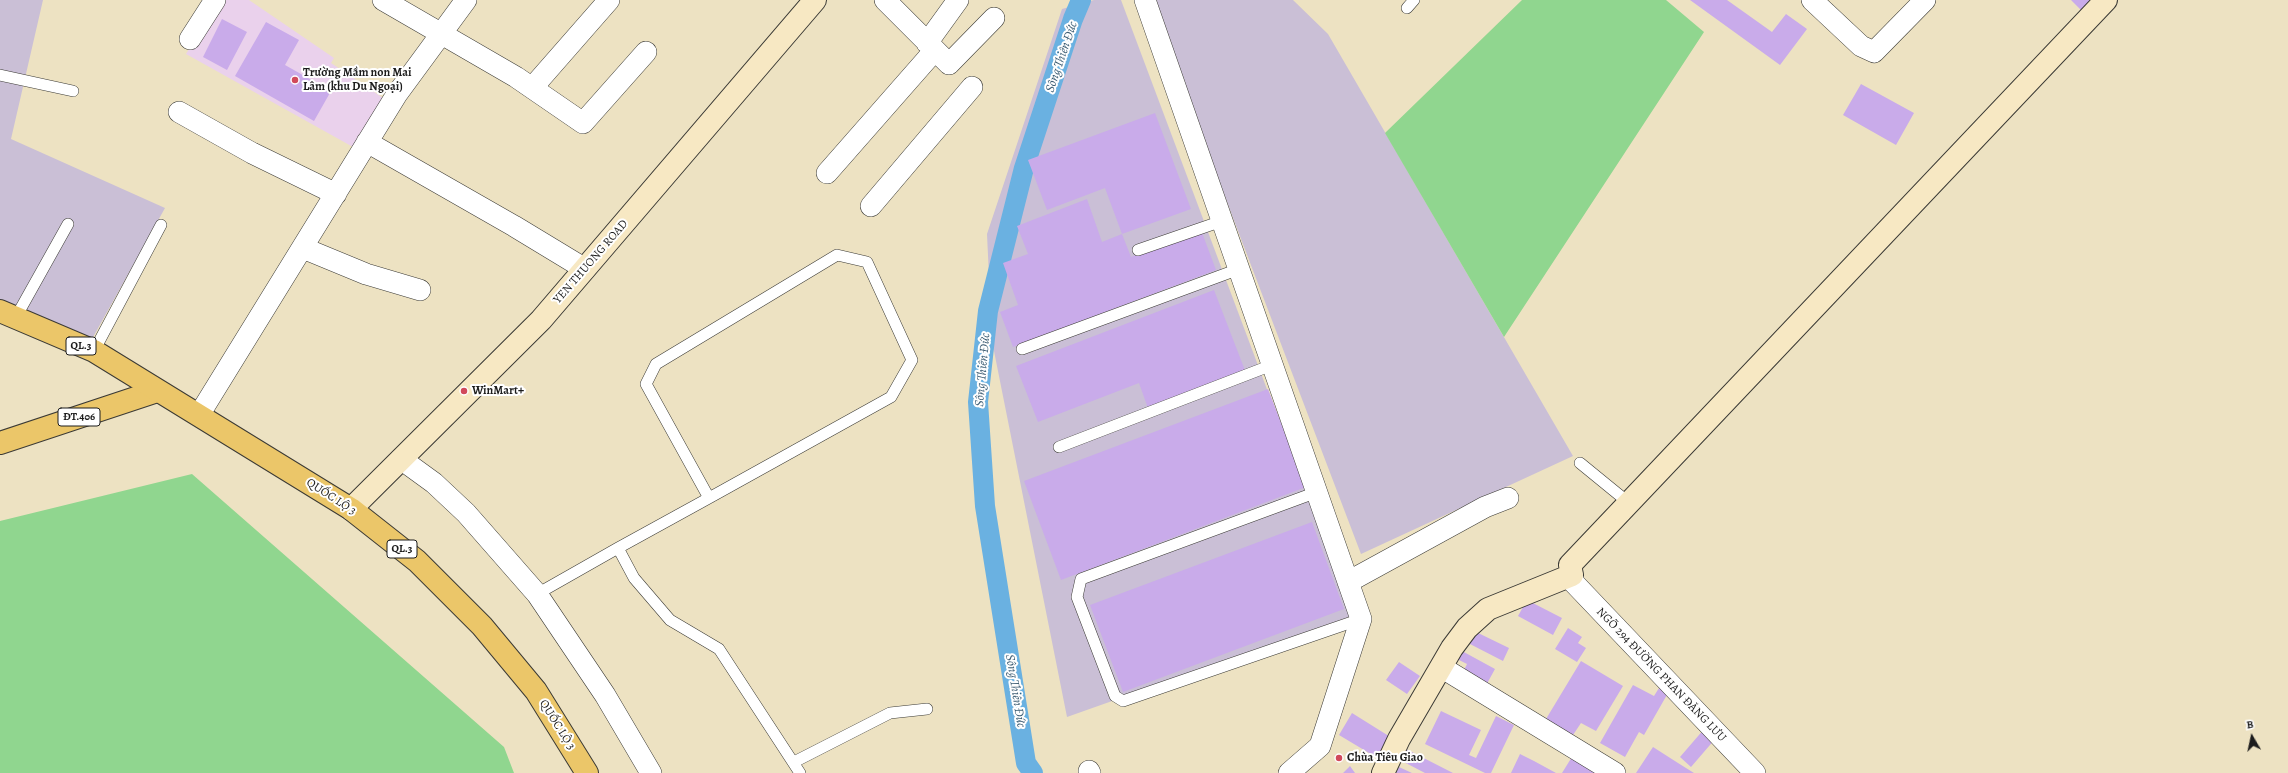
<!DOCTYPE html>
<meta charset="utf-8">
<style>
body{margin:0}
#map{position:relative;width:2288px;height:773px;overflow:hidden;background:#ede2c2;font-family:Alegreya,serif}
canvas{display:block}
.north{position:absolute;left:2232px;top:717px;width:40px;height:40px;-webkit-text-stroke:3px #fff;paint-order:stroke;rotate:351deg;font-size:11px;font-weight:700;line-height:16px;text-align:center;color:#1c1c1c}
.north::after{content:'';display:block;margin:auto;width:14px;height:18px;background:#1c1c1c;clip-path:polygon(50% 0,100% 100%,50% 72%,0 100%)}
</style>
<div id="map">
<canvas width="2288" height="773"></canvas>
<div class="north">B</div>
</div>
<script>
const ctx = document.querySelector('canvas').getContext('2d');
ctx.lineJoin = 'round';
function fill(path, color) {
  ctx.fillStyle = color;
  ctx.fill(path, 'evenodd');
}
function poly(rows) {
  const path = new Path2D();
  for (const r of rows) {
    path.moveTo(r[0], r[1]);
    for (let i = 2; i < r.length; i += 2) path.lineTo(r[i], r[i + 1]);
  }
  return path;
}
function trace(path, color, width, dash) {
  ctx.strokeStyle = color;
  ctx.lineWidth = width;
  ctx.lineCap = dash ? 'butt' : 'round';
  ctx.setLineDash(dash || []);
  ctx.stroke(path);
}
function label(font, color, halo, rows, align = 'center') {
  ctx.font = font + ' Alegreya,serif';
  ctx.lineWidth = 4;
  ctx.setLineDash([]);
  ctx.textBaseline = 'middle';
  ctx.strokeStyle = halo;
  ctx.fillStyle = color;
  for (const [text, x, y, turn = 0] of rows) {
    ctx.save();
    ctx.translate(x, y);
    ctx.rotate((+turn || 0) * Math.PI / 180);
    ctx.textAlign = isNaN(turn) ? turn : align;
    if (halo) ctx.strokeText(text, 0, 0);
    ctx.fillText(text, 0, 0);
    ctx.restore();
  }
}
fill(poly([
 [219,0,249,0,334,58,331,63,383,98,353,147,186,54]
]), '#ead1ec');
fill(poly([
 [0,0,43,0,11,139,165,208,87,348,0,323],
 [1094,0,1121,0,1352,616,1067,717,992,341,987,234,1062,9],
 [1150,0,1293,0,1328,34,1573,456,1361,554]
]), '#cabfd6');
fill(poly([
 [1522,0,1666,0,1704,32,1504,337,1385,133],
 [192,474,504,747,514,773,0,773,0,521]
]), '#90d68f');
trace(poly([
 [1033,773,1026,763,985,506,978,402,988,311,1024,168,1073,19,1081,0]
]), '#6ab1e1', 20);
fill(poly([
 [1690,0,1727,0,1772,32,1786,14,1807,29,1780,65],
 [2071,0,2099,0,2085,14],
 [222,19,247,32,227,70,203,57],
 [266,22,299,40,285,65,331,91,314,121,235,76],
 [1861,84,1914,113,1896,145,1843,115],
 [1155,113,1191,209,1122,234,1131,257,1201,230,1216,270,1013,347,1000,312,1018,305,1003,263,1028,254,1017,226,1087,199,1102,242,1122,234,1105,188,1047,210,1028,160],
 [1214,290,1246,373,1149,411,1139,383,1038,422,1016,366],
 [1268,389,1306,487,1061,580,1024,481],
 [1312,522,1344,609,1123,692,1090,605],
 [1527,600,1562,618,1553,635,1518,616],
 [1568,628,1582,637,1578,643,1586,648,1577,662,1555,649],
 [1474,631,1509,648,1503,661,1468,643],
 [1462,651,1495,669,1484,689,1461,676,1467,664,1457,659],
 [1581,661,1623,686,1596,731,1581,723,1573,735,1546,719],
 [1399,662,1420,676,1407,694,1386,680],
 [1633,685,1654,696,1659,688,1668,693,1644,735,1639,732,1625,757,1600,743],
 [1441,711,1481,730,1469,755,1476,758,1496,716,1514,725,1491,773,1485,773,1425,744],
 [1352,713,1392,738,1379,759,1339,735],
 [1705,728,1716,738,1691,767,1680,757],
 [1653,747,1678,763,1694,773,1636,773],
 [1406,749,1453,773,1425,773,1400,760],
 [1575,752,1595,773,1562,773],
 [1520,754,1534,761,1556,773,1511,773],
 [1350,766,1355,773,1343,773],
 [1399,767,1412,773,1396,773]
]), '#c9abea');
const lane = poly([
 [1407,8,1414,0],
 [0,75,73,91],
 [1138,250,1222,221],
 [13,318,16,317,68,224],
 [1022,349,1239,269],
 [94,351,161,225],
 [1059,447,1272,365],
 [1580,463,1629,503],
 [1317,492,1081,579,1077,597,1115,696,1123,701,1361,619],
 [618,548,634,578,670,620,719,649,800,773],
 [537,594,618,548,709,498,891,397,912,360,867,262,837,255,656,364,646,384,709,498],
 [794,762,890,713,927,709]
]);
const street = poly([
 [383,0,516,77,583,123,646,52],
 [885,0,949,64,994,18],
 [1145,0,1361,619,1320,746,1289,773],
 [1812,0,1861,46,1874,52,1925,0],
 [190,39,215,0],
 [927,43,958,0],
 [532,88,609,0],
 [179,112,252,153,336,194],
 [367,142,514,226,585,269],
 [827,173,935,50],
 [871,206,972,87],
 [303,248,366,274,420,290],
 [199,415,397,94,466,0],
 [401,459,434,483,466,513,537,594,605,695,651,773],
 [1572,575,1574,583,1755,773],
 [1348,582,1485,507,1508,498],
 [1441,667,1615,773],
 [1089,771,1090,773]
]);
const secondary = poly([
 [351,509,541,320,815,0],
 [1383,773,1399,739,1452,648,1467,628,1488,609,1572,575,1570,565,2106,0]
]);
const primary = poly([
 [0,443,157,391]
]);
const highway = poly([
 [0,311,94,351,351,509,417,561,482,626,536,691,587,773]
]);
trace(lane, '#3b3a35', 12);
trace(street, '#3b3a35', 22);
trace(secondary, '#3b3a35', 24);
trace(primary, '#3b3a35', 24);
trace(highway, '#3b3a35', 24);
trace(lane, '#fff', 11);
trace(street, '#fff', 21);
trace(secondary, '#f7e8c3', 22);
trace(primary, '#ebc669', 22);
trace(highway, '#ebc669', 22);
for (const [x, y, r, color] of [
 [295,80,4,"#d1495b"],
 [464,391,4,"#d1495b"],
 [1339,758,4,"#d1495b"]
]) {
  const dot = new Path2D();
  dot.arc(x, y, r, 0, 2 * Math.PI);
  ctx.fillStyle = color;
  ctx.fill(dot);
  trace(dot, '#fff', 1.5);
}
for (const [x, y, w] of [
 [81,346,30],
 [79,417,42],
 [402,549,30]
]) {
  const box = new Path2D();
  box.roundRect(x - w / 2, y - 9, w, 18, 3);
  ctx.fillStyle = '#fff';
  ctx.fill(box);
  trace(box, '#1c1c1c', 1);
}
label('bold 11px', '#1c1c1c', null, [
 ["QL.3",81,346],
 ["ĐT.406",79,417],
 ["QL.3",402,549]
]);
label('bold 12px', '#1c1c1c', '#fff', [
 ["Trường Mầm non Mai",303,73],
 ["Lâm (khu Du Ngoại)",303,87],
 ["WinMart+",472,391],
 ["Chùa Tiêu Giao",1347,758]
], 'left');
label('12px', '#1c1c1c', '#fff', [
 ["YEN THUONG ROAD",591,262,-49],
 ["QUỐC LỘ 3",331,497,33],
 ["NGÕ 294 ĐƯỜNG PHAN ĐĂNG LƯU",1661,675,46],
 ["QUỐC LỘ 3",557,725,58]
]);
label('italic 13px', '#3f5f75', '#fff', [
 ["Sông Thiên Đức",1062,57,-71],
 ["Sông Thiên Đức",983,370,-85],
 ["Sông Thiên Đức",1015,691,81]
]);
</script>
